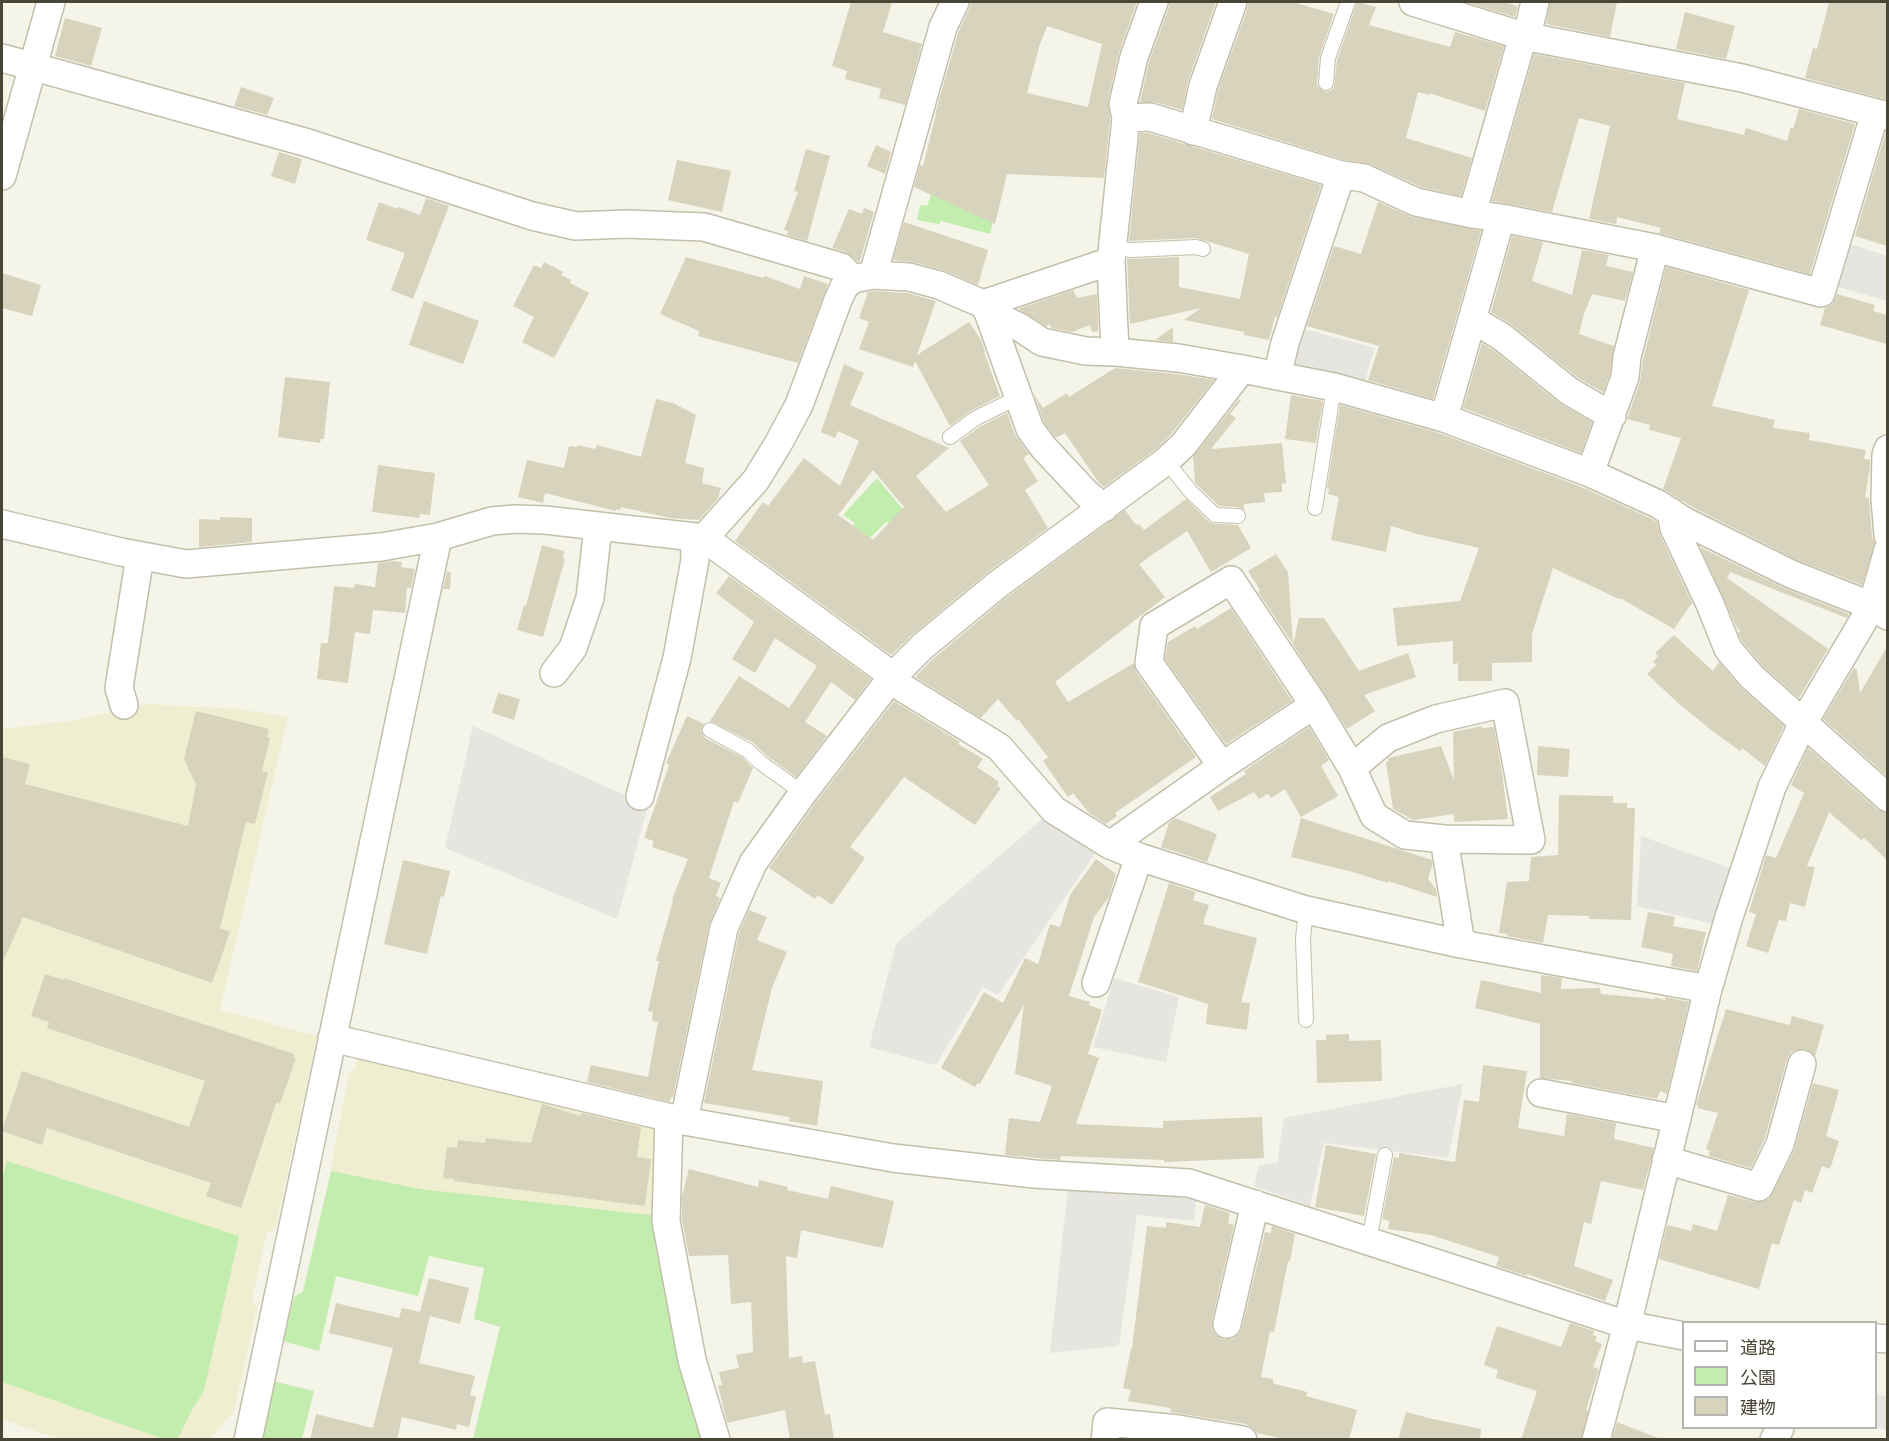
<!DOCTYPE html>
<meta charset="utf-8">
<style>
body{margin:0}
#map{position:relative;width:1889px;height:1441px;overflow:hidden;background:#f5f4e8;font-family:"Sofia Sans Condensed","Noto Sans JP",sans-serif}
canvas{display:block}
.frame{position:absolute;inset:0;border:3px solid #4a4636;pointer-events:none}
.legend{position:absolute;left:1682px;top:1321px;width:195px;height:108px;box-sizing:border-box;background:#fff;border:2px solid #b7b5af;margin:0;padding:8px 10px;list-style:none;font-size:18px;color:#4a4636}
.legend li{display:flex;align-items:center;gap:12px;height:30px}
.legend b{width:30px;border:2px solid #b7b5af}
</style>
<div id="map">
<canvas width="1889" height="1441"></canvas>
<div class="frame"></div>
<ul class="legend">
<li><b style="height:8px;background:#fff"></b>道路</li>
<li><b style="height:16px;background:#c3edae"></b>公園</li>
<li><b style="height:16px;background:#d8d3bd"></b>建物</li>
</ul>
</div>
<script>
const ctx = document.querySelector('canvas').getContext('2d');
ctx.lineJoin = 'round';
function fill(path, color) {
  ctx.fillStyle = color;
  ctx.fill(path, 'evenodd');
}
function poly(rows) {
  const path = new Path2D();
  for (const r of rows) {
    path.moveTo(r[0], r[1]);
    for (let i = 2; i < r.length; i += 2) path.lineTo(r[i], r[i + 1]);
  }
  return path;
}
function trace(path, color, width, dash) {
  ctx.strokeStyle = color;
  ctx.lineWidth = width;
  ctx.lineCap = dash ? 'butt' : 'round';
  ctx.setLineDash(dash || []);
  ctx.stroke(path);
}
fill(poly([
 [147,704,239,709,288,717,220,1010,317,1036,276,1227,267,1233,252,1299,257,1308,234,1412,213,1435,211,1440,58,1439,2,1419,2,729,77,720],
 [357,1057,650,1124,660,1135,659,1216,421,1189,330,1171,349,1073,355,1069]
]), '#f0eed1');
fill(poly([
 [933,189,996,209,990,234,941,221,939,224,917,220,920,205,927,206],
 [877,478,910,518,896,530,886,522,863,545,847,534,855,523,843,515],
 [7,1161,239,1236,204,1391,191,1411,178,1439,163,1439,2,1382,2,1179],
 [331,1171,421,1189,659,1216,709,1439,473,1439,500,1327,474,1319,484,1268,429,1256,418,1296,336,1276,319,1351,283,1341,294,1297,303,1291],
 [273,1381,314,1391,302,1439,258,1440]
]), '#c3edae');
fill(poly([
 [1844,242,1887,256,1887,301,1832,285],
 [1293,326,1375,348,1363,388,1285,369],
 [473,726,648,806,617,919,445,848],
 [1046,816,1096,852,998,995,983,987,936,1065,869,1047,896,944],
 [1641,836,1730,868,1714,924,1637,906],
 [1114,978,1179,997,1166,1062,1093,1047],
 [1463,1084,1448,1158,1324,1143,1310,1206,1254,1186,1259,1165,1277,1163,1284,1118],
 [1068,1188,1197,1196,1194,1221,1137,1215,1119,1346,1050,1353],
 [1876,1394,1887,1397,1887,1430,1876,1427]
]), '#e6e5e0');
fill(poly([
 [851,2,892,2,883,32,922,44,905,105,879,98,881,89,845,79,847,71,832,66],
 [971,2,1137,2,1119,52,1108,100,1110,119,1104,178,1007,174,995,224,914,187,920,165,923,166,936,114,935,114,958,33,969,9],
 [1047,26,1102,44,1088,107,1027,93,1039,47],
 [1169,2,1216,2,1188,81,1182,110,1155,102,1140,102,1149,62,1169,7],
 [1248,2,1293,2,1334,14,1319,57,1317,83,1318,87,1325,92,1330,91,1334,88,1337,60,1357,2,1376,7,1369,25,1450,47,1455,32,1504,46,1485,111,1429,93,1429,95,1418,92,1406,138,1472,158,1461,196,1421,187,1370,164,1344,160,1212,119,1218,90,1248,7],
 [1465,2,1503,2,1518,6,1515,17],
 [1550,2,1617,2,1610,37,1546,24],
 [1829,2,1887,2,1887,100,1805,78,1813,48,1817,49],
 [1685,12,1735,26,1726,59,1676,49],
 [65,18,102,28,91,66,55,56],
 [1534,54,1685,83,1677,119,1744,135,1746,128,1787,141,1791,127,1793,129,1799,109,1855,124,1810,274,1659,233,1661,228,1617,217,1616,224,1589,219,1610,126,1579,118,1552,212,1492,201],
 [241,87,274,98,267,115,234,106],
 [1886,131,1887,131,1887,246,1855,236],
 [1140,133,1148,133,1321,185,1277,318,1275,317,1269,340,1244,335,1244,332,1184,320,1201,308,1130,324,1127,259,1179,257,1179,287,1240,299,1249,254,1196,238,1129,241],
 [876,145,891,152,885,174,867,166],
 [806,149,830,156,807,241,787,235,788,231,784,230,798,192,794,191],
 [279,152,302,159,295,184,271,176],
 [677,160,731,171,722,212,668,200],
 [426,198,449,206,413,299,391,290,405,253,366,240,379,202,398,209,399,207,420,215],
 [1378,202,1412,217,1481,231,1433,399,1368,380,1379,346,1307,326,1334,246,1361,254],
 [864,208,874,212,860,261,858,262,846,252,832,248,849,209,862,214],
 [904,222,988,250,978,285,943,270,913,262,893,260],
 [1512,236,1543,242,1532,281,1572,295,1582,250,1609,255,1606,266,1633,272,1625,301,1592,294,1584,314,1579,334,1614,346,1610,373,1603,392,1578,378,1512,325,1491,312],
 [686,257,764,278,765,276,800,289,804,276,828,284,798,363,698,336,699,331,660,314],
 [544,262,563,272,561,275,571,280,570,283,589,293,554,358,522,342,534,317,513,306,534,265,541,268],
 [1666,267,1749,290,1712,406,1775,420,1773,428,1810,433,1809,440,1866,450,1864,459,1870,460,1870,467,1865,497,1869,498,1872,536,1875,543,1862,585,1797,560,1692,507,1663,489,1681,438,1649,430,1650,425,1627,419,1640,382,1643,360],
 [2,273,41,285,32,316,2,308],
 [1073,290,1077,298,1097,294,1098,331,1092,332,1090,325,1072,332,1051,328,1050,324,1046,326,1018,309],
 [874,291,907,293,936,301,917,355,969,322,981,340,985,351,984,352,1000,396,972,410,950,426,915,361,913,367,859,349,869,322,859,318,868,292],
 [1837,294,1875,305,1873,311,1887,315,1887,344,1820,325,1825,308,1832,304],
 [424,301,479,321,463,364,409,345],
 [1173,327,1173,342,1155,340],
 [1482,343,1493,350,1559,403,1592,422,1581,453,1463,408],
 [844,364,864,373,850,405,949,448,916,476,946,512,989,485,960,441,981,426,1007,413,1015,435,1029,454,1023,458,1038,481,1025,490,1048,528,987,573,913,634,891,655,735,541,763,502,768,506,804,458,840,486,859,441,838,431,835,438,821,432],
 [873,470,904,507,873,540,838,515],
 [1115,368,1176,374,1214,380,1172,433,1156,449,1104,487,1099,483,1065,433,1056,438,1044,422,1034,394,1043,408,1067,393,1069,397],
 [285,377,330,382,324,439,321,439,320,443,278,437],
 [1291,395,1323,401,1316,443,1285,439],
 [656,399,673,403,696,415,685,463,704,468,702,483,721,488,718,498,699,520,670,518,621,507,620,510,616,509,616,511,545,493,543,503,518,497,527,460,564,468,569,446,577,447,577,445,595,449,597,445,641,457],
 [1239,399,1241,401,1230,414,1236,418,1211,449,1282,443,1286,484,1282,483,1282,492,1264,493,1265,502,1244,504,1244,510,1238,507,1219,506,1198,486,1195,483,1193,457],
 [1340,405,1439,433,1584,488,1650,518,1657,522,1660,535,1692,603,1674,629,1620,598,1619,599,1553,568,1532,634,1532,662,1492,663,1492,681,1458,681,1458,663,1453,664,1453,641,1397,646,1393,608,1460,601,1479,548,1417,534,1391,526,1386,552,1331,540,1339,497,1328,494,1329,489,1327,488],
 [378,465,435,473,430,515,420,514,419,518,372,512],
 [1186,499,1209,522,1215,524,1238,525,1251,548,1211,572,1187,531,1139,564,1165,597,1055,682,1068,702,1134,663,1136,672,1196,757,1115,813,1117,816,1106,824,1089,813,1073,793,1068,797,1043,761,1048,757,1018,719,1017,721,998,699,981,718,915,677,934,658,1007,597,1125,510,1136,525,1139,524,1144,530],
 [220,517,252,518,252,542,199,547,199,519,220,520],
 [542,545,564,551,563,558,565,559,543,637,517,630,524,605,526,606],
 [1700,547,1784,588,1849,614,1847,618,1730,572,1727,578,1828,649,1799,698,1763,666,1742,641,1738,633,1740,631,1737,628],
 [1276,554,1288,572,1293,644,1258,592,1260,590,1248,571],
 [391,561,402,562,401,567,415,569,411,588,407,588,405,613,373,610,370,634,355,632,348,683,317,679,321,643,328,643,334,586,354,588,355,584,375,587,378,563],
 [447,572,451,572,450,589,443,589],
 [729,576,871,679,855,700,831,682,805,722,827,736,796,777,767,756,752,742,710,721,739,676,789,708,817,666,775,638,755,673,732,659,754,622,716,593],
 [1231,608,1292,701,1226,744,1165,659,1168,642,1195,626,1197,629],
 [1299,618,1324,618,1359,671,1408,653,1416,677,1364,695,1375,711,1347,729,1293,645],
 [1674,635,1713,671,1719,662,1742,689,1784,726,1765,766,1742,748,1740,751,1711,730,1677,702,1647,674,1656,665,1653,662,1658,656,1655,653],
 [1887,647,1887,776,1823,719,1854,668,1857,670,1860,693],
 [498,693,520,699,514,720,492,713],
 [894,701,960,742,958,744,983,759,977,767,999,782,997,786,1001,788,975,825,904,777,850,847,865,858,832,905,818,895,815,899,769,868,816,802],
 [196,711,269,729,267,737,270,738,262,771,268,772,255,824,246,822,220,928,230,932,212,983,23,917,2,964,2,757,30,764,25,784,188,826,196,785,184,759],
 [687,716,704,724,701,731,705,738,742,757,753,768,738,803,734,801,709,878,721,883,716,896,720,898,709,925,673,1097,671,1097,670,1102,587,1082,591,1065,648,1077,658,1022,652,1021,653,1012,648,1011,659,961,656,961,673,901,672,900,688,859,652,847,654,841,644,838,669,765,666,763],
 [1482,726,1482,728,1494,727,1502,773,1508,819,1454,822,1454,814,1413,820,1393,809,1386,762,1389,761,1388,758,1441,746,1454,780,1453,732],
 [1309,727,1329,760,1321,766,1338,796,1301,817,1285,789,1271,798,1268,794,1259,799,1254,792,1218,811,1210,797,1246,774,1244,771],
 [1538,746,1570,749,1568,777,1537,775],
 [1808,748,1878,810,1887,813,1887,860,1864,838,1861,840,1829,812,1807,866,1815,867,1805,907,1790,903,1786,921,1779,920,1768,953,1746,946,1756,914,1749,912,1766,855,1776,858,1804,793,1791,785],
 [1559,795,1613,796,1613,803,1627,803,1627,808,1635,808,1631,920,1589,919,1589,916,1548,915,1543,943,1507,936,1508,934,1499,933,1507,882,1529,881,1531,857,1558,855],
 [1175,818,1217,834,1207,862,1161,847,1169,823],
 [1301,818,1432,860,1432,866,1428,879,1436,889,1437,897,1388,881,1388,883,1353,872,1291,857],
 [1096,859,1116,874,1109,897,1094,917,1069,996,1090,1002,1089,1005,1102,1010,1088,1054,1099,1058,1076,1124,1163,1128,1163,1121,1262,1117,1264,1158,1164,1162,1164,1160,1061,1156,1060,1160,1005,1155,1009,1118,1040,1122,1052,1086,1015,1074,1024,1004,980,1084,978,1083,975,1087,941,1068,984,992,1003,1003,1025,958,1038,964,1050,924,1060,927,1070,895],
 [403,860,450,871,444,897,441,896,427,954,384,944],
 [1169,883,1196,892,1193,900,1209,905,1203,924,1257,938,1241,1002,1250,1003,1247,1030,1206,1024,1208,1004,1138,982],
 [749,910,767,917,757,940,787,952,772,988,752,1070,823,1081,817,1126,789,1121,790,1117,704,1103,739,933],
 [1648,912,1675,917,1673,926,1706,932,1697,971,1671,966,1673,954,1641,947],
 [45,974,64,980,64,978,294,1054,293,1058,296,1058,280,1104,277,1102,275,1106,241,1208,206,1196,211,1183,47,1128,42,1145,2,1131,22,1071,189,1127,205,1081,47,1028,49,1022,31,1016],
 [1541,975,1562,978,1561,989,1600,988,1601,994,1655,999,1655,997,1665,1000,1665,997,1689,1002,1667,1094,1660,1091,1657,1099,1571,1083,1572,1081,1540,1078,1540,1024,1475,1008,1481,980,1541,993],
 [1726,1009,1790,1025,1792,1016,1824,1025,1815,1056,1807,1049,1799,1049,1791,1052,1787,1059,1765,1138,1751,1168,1709,1156,1710,1151,1706,1149,1718,1113,1698,1108,1698,1105,1696,1105],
 [1349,1034,1349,1041,1381,1040,1382,1081,1317,1083,1316,1040,1326,1040,1326,1035],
 [1483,1065,1527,1071,1518,1128,1564,1136,1567,1114,1616,1123,1614,1139,1654,1148,1643,1190,1601,1181,1591,1224,1584,1222,1574,1266,1613,1280,1605,1301,1527,1274,1527,1276,1496,1266,1499,1257,1431,1235,1388,1229,1389,1221,1382,1219,1394,1157,1399,1158,1399,1153,1455,1162,1464,1100,1479,1102],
 [1813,1083,1839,1090,1826,1136,1839,1141,1830,1169,1822,1166,1812,1193,1805,1190,1801,1203,1794,1200,1779,1245,1772,1243,1759,1289,1659,1259,1667,1225,1691,1231,1693,1224,1717,1231,1728,1195,1755,1202,1762,1202,1769,1199,1794,1151],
 [542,1104,580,1116,581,1113,641,1127,637,1157,651,1159,645,1206,454,1181,454,1179,443,1178,447,1147,457,1148,458,1140,485,1143,486,1138,531,1143],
 [1326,1145,1376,1154,1364,1216,1315,1207],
 [689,1169,758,1187,759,1180,788,1187,787,1190,828,1199,831,1186,894,1201,883,1248,801,1230,797,1258,786,1256,789,1358,802,1356,803,1363,815,1361,825,1415,830,1414,834,1440,790,1440,785,1410,727,1423,718,1385,722,1385,719,1372,739,1368,736,1355,753,1352,751,1302,731,1304,728,1255,689,1256,682,1220,682,1196],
 [1205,1205,1230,1213,1228,1223,1234,1225,1212,1320,1212,1329,1216,1335,1223,1339,1232,1339,1239,1334,1242,1328,1265,1232,1271,1233,1272,1226,1295,1234,1290,1261,1288,1261,1274,1332,1270,1331,1261,1377,1273,1379,1273,1383,1279,1385,1307,1392,1306,1396,1357,1410,1349,1440,1290,1440,1257,1433,1253,1428,1246,1424,1170,1412,1171,1408,1128,1401,1131,1390,1123,1388,1131,1349,1132,1349,1147,1226,1166,1228,1166,1222,1200,1227],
 [429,1278,469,1288,460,1324,430,1316,419,1363,475,1376,470,1395,476,1397,469,1427,457,1424,456,1430,402,1417,397,1440,310,1440,316,1414,373,1428,393,1348,329,1333,336,1303,399,1318,402,1308,420,1312],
 [1570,1323,1594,1331,1593,1335,1597,1337,1595,1341,1602,1344,1593,1367,1599,1369,1586,1410,1588,1411,1581,1440,1521,1440,1537,1391,1496,1378,1498,1370,1484,1365,1497,1326,1561,1347],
 [1406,1412,1433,1419,1481,1429,1480,1440,1398,1440],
 [1617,1422,1658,1438,1658,1440,1612,1440]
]), '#d8d3bd');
const lane = poly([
 [1326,83,1328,58,1348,2],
 [1113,248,1132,250,1196,247,1203,249],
 [950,437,976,418,1019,397],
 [1166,461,1191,492,1215,515,1238,516],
 [1315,508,1334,387],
 [710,730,747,750,761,763,803,793],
 [1306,910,1303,939,1306,1020],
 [1369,1241,1385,1155]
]);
const street = poly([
 [1413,2,1523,36,1742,78,1888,116],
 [2,58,308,143,532,216,576,226,626,224,704,227,841,267,853,279],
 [1126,118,1150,117,1341,175,1364,178,1416,202,1472,214,1501,218,1655,248,1821,293,1875,113],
 [1193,131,1203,86,1233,2],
 [2,176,51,2],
 [1472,214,1523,36,1529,27,1535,2],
 [873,275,943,27,955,2],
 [983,304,1111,261],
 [988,312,1030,429,1044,448,1087,494,1104,508],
 [1472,319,1502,337,1569,391,1612,416],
 [1115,352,1111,261,1126,118,1123,104,1134,57,1154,2],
 [1277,376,1285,343,1341,175],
 [1444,418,1501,218],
 [1888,449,1886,455,1885,499,1888,535],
 [1590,473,1625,377,1627,357,1655,248],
 [1671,512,1674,528,1710,604,1728,649,1752,677,1888,798],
 [2,524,121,552,186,564,381,547,438,537,492,521,515,519,545,520,704,538,893,676,898,685,999,747,1054,810,1110,845,1139,857,1306,910,1461,944,1708,989],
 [704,538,756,480,778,444,799,405,838,300,844,287,853,279,873,275,909,277,939,285,983,304,988,312,1021,328,1042,342,1086,351,1115,352,1178,358,1242,369,1334,387,1444,418,1590,473,1658,504,1684,521,1791,574,1872,606,1888,616],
 [554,673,573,648,590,598,598,527],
 [124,705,119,688,140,556],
 [1222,766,1149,663,1154,626,1231,580,1314,705],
 [1352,768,1388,738,1436,719,1505,703,1531,840,1444,839],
 [640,796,677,658,695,560,694,537],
 [1110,845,1222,766,1314,705,1352,768,1374,816,1405,835,1444,839,1461,944],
 [1096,983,1139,857],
 [332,1038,684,1121,893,1158,1034,1174,1189,1183,1627,1325,1684,1336],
 [1541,1093,1677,1119],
 [669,1118,666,1221,692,1360,716,1440],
 [684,1121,724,928,753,863,803,793,893,676,923,646,997,585,1166,461,1184,444,1242,369],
 [1666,1160,1759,1187,1780,1144,1802,1064],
 [1227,1324,1255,1204],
 [1876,1338,1888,1339],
 [248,1440,438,537],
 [1105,1440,1107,1422,1178,1429,1243,1440],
 [1596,1440,1627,1325,1708,989,1729,917,1772,787,1803,723,1872,606,1888,550],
 [1774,1440,1780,1428]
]);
trace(lane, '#c2bfaa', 16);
trace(street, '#c2bfaa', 30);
trace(lane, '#fff', 14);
trace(street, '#fff', 27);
</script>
